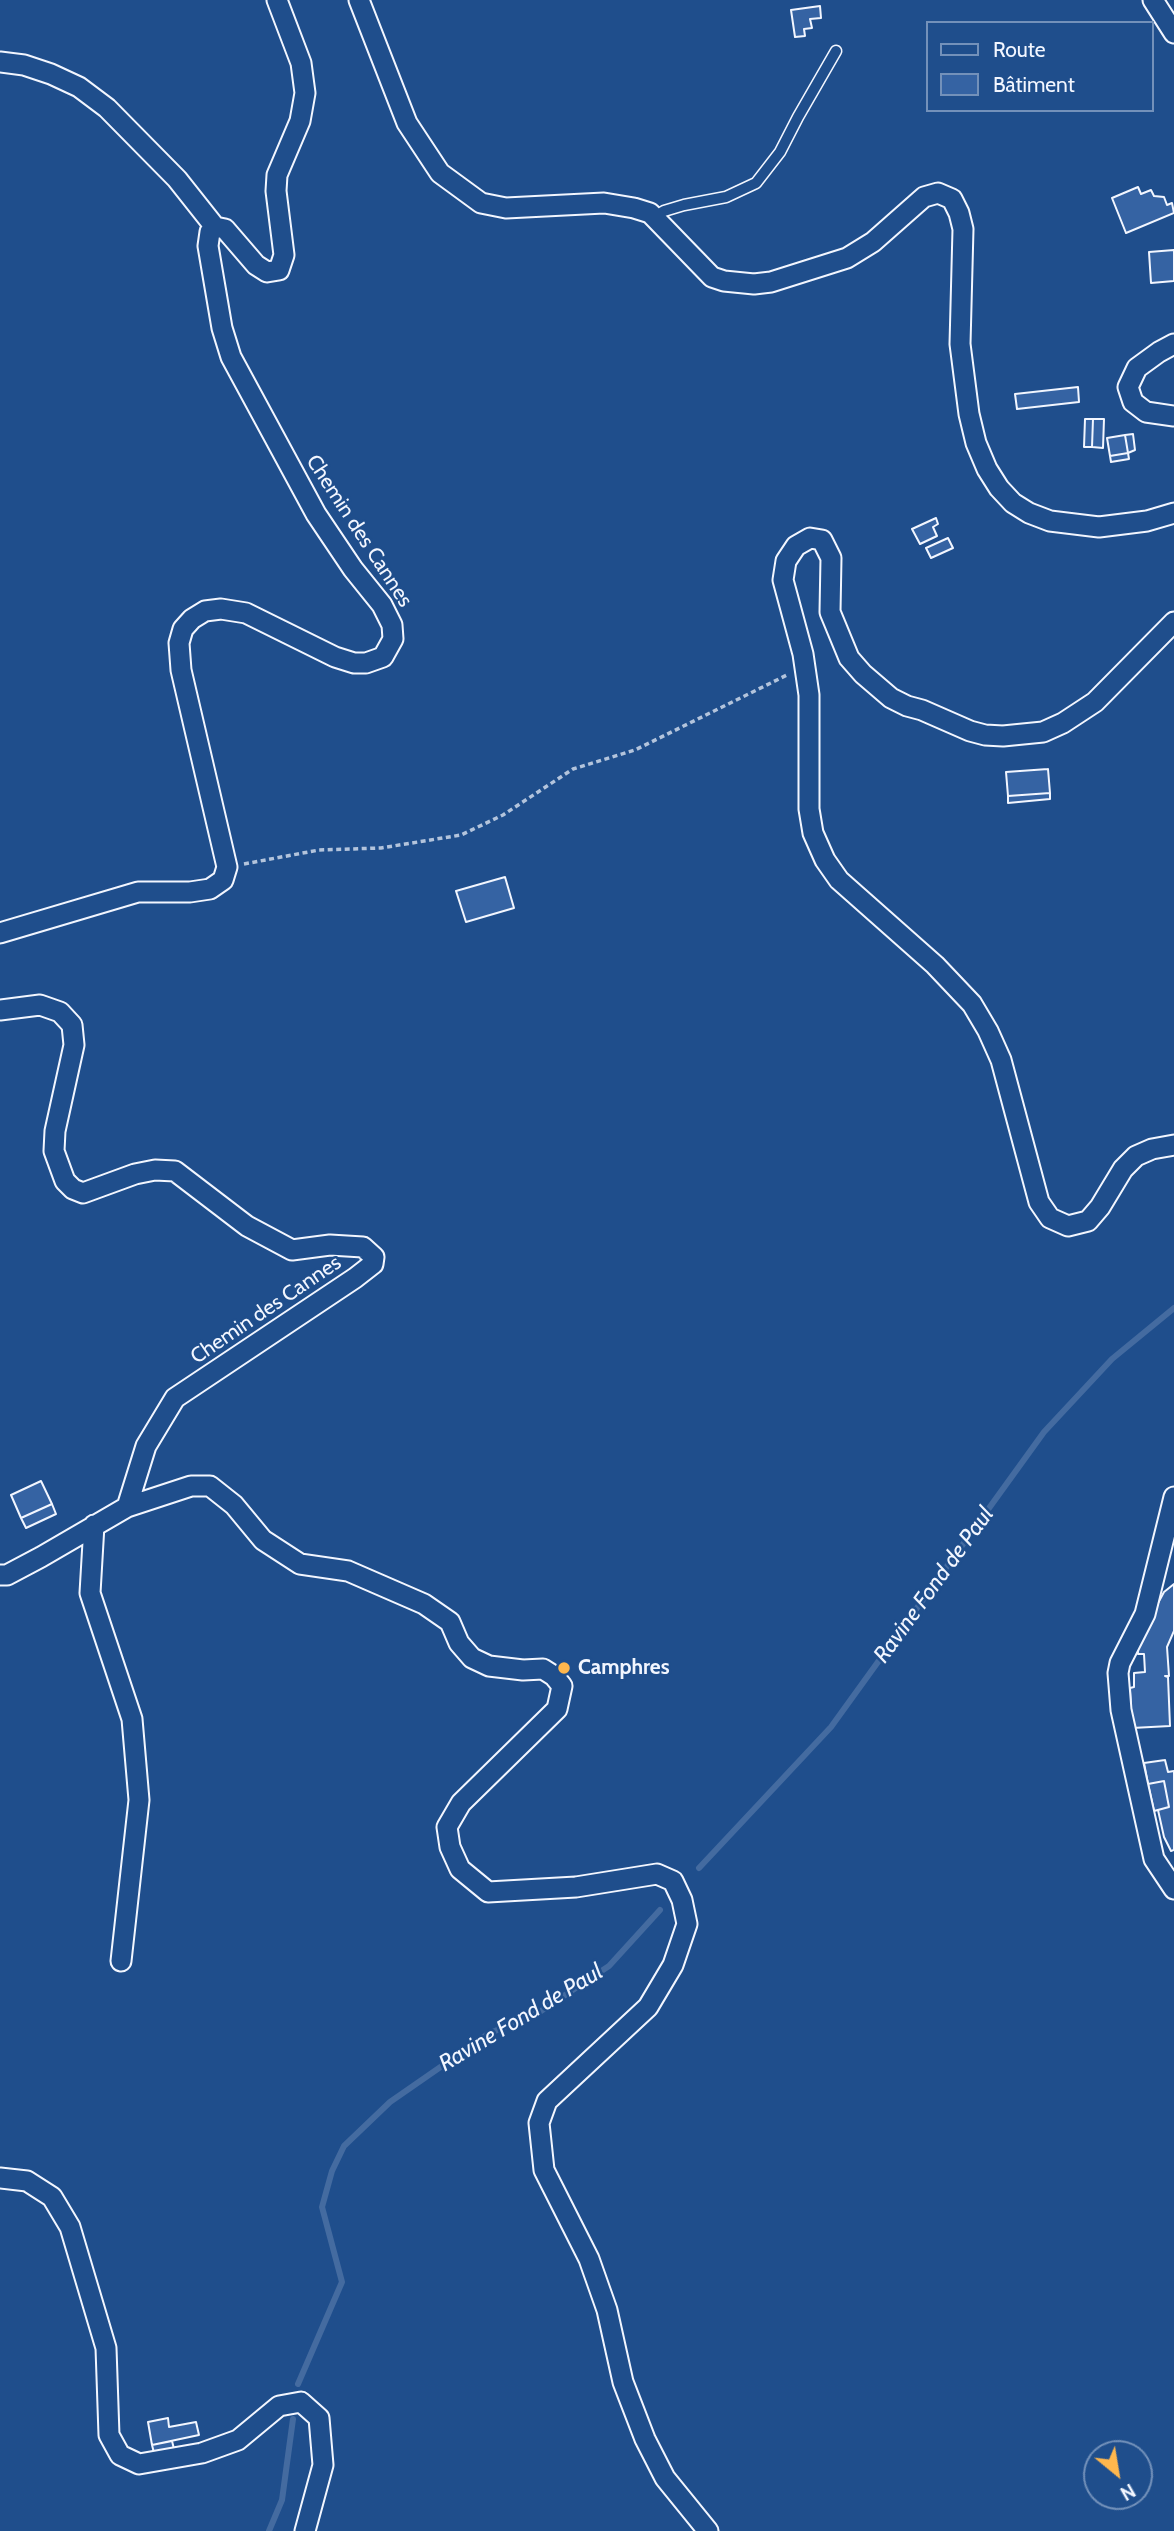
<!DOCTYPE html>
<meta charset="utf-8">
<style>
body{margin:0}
#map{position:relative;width:1174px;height:2531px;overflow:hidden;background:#1f4e8c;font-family:Cabin,sans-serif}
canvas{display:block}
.legend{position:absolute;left:926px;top:21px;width:228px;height:91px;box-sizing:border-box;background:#1f4e8c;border:2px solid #7391ba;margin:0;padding:9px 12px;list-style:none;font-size:21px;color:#f2f6ff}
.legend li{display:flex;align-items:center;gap:14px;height:35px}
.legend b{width:35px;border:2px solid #7391ba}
.north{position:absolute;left:1083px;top:2440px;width:70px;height:70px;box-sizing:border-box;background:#1f4e8c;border:2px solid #7391ba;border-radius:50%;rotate:150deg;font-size:19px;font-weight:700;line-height:28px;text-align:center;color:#f2f6ff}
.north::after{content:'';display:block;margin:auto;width:24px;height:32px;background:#ffb74d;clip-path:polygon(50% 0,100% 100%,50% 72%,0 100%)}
</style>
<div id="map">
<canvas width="1174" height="2531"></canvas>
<ul class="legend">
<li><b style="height:9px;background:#1f4e8c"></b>Route</li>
<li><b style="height:19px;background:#3563a3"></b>Bâtiment</li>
</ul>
<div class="north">N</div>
</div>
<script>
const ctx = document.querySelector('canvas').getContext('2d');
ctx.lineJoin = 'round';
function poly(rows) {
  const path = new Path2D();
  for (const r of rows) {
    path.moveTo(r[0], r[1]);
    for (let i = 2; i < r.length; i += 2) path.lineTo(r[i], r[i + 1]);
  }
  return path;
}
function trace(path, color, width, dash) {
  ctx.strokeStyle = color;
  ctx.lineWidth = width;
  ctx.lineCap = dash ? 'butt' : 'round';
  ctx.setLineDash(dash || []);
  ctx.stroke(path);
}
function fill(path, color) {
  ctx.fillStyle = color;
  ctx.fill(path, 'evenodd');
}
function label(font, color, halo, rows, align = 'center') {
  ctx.font = font + ' Cabin,sans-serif';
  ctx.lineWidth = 5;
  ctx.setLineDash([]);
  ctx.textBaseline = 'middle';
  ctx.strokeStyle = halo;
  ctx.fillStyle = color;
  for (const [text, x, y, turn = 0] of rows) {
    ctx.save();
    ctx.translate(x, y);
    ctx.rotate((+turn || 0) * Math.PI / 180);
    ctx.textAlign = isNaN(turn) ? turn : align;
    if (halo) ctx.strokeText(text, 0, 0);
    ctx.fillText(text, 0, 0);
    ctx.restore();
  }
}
trace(poly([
 [699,1868,831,1727,1044,1432,1112,1359,1174,1308],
 [298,2384,342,2282,322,2207,332,2171,344,2146,390,2102,488,2034,541,2011,609,1966,660,1910],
 [269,2531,282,2500,293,2419]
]), '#446ba0', 6);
const building = poly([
 [820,6,821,18,810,19,812,28,804,29,805,36,795,37,791,10,820,6],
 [1138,187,1141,194,1151,190,1154,196,1164,197,1167,205,1172,203,1174,213,1126,233,1112,198,1138,187],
 [1174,250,1174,281,1151,283,1149,252,1174,250],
 [1078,387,1079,402,1017,409,1015,394,1078,387],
 [1085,419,1093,419,1092,447,1084,447,1085,419],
 [1093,419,1104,419,1103,448,1092,447,1093,419],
 [1133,434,1135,450,1128,453,1125,435,1133,434],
 [1125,435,1128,453,1110,456,1107,438,1125,435],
 [1128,453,1129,459,1111,462,1110,456,1128,453],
 [936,518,938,524,933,527,937,536,920,544,912,529,936,518],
 [948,538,953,548,931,558,926,548,948,538],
 [1048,769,1050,793,1008,796,1006,772,1048,769],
 [1050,793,1050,799,1008,803,1008,796,1050,793],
 [505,877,514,908,466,922,456,891,505,877],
 [41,1481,52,1504,21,1518,11,1495,41,1481],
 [52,1504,56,1514,26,1528,21,1518,52,1504],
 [1174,1584,1174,1631,1167,1647,1169,1676,1165,1676,1168,1677,1170,1726,1132,1728,1130,1688,1134,1687,1134,1673,1145,1672,1144,1654,1138,1654,1137,1642,1164,1592,1174,1584],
 [1165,1760,1168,1772,1174,1771,1174,1850,1171,1851,1164,1837,1158,1810,1169,1807,1164,1781,1148,1784,1144,1763,1165,1760],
 [1164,1781,1169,1807,1154,1811,1148,1784,1164,1781],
 [168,2418,169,2427,196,2422,199,2435,152,2445,148,2422,168,2418],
 [172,2441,174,2449,154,2453,152,2445,172,2441]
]);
fill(building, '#3563a3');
trace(building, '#f2f6ff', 2);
const lane = poly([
 [654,217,664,211,684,205,726,197,756,183,780,152,798,117,836,51]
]);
const street = poly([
 [359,0,407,123,440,173,481,203,506,208,604,203,634,208,650,213,712,277,724,281,754,284,771,282,847,258,873,242,924,197,938,193,952,199,959,213,963,229,960,344,969,414,976,443,987,469,999,488,1013,503,1029,513,1050,521,1099,527,1147,521,1174,513],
 [1153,0,1174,33],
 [0,62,24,65,51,74,79,87,107,108,177,179,215,227],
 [1174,344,1159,352,1137,368,1128,387,1133,402,1146,412,1174,416],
 [1174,622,1095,702,1063,723,1043,732,1003,736,985,735,970,731,922,710,907,706,891,698,863,674,849,658,830,612,831,558,822,540,810,538,796,546,786,561,783,580,803,654,809,695,809,809,813,833,825,860,839,880,935,965,972,1004,988,1031,1001,1060,1039,1202,1050,1218,1068,1226,1088,1221,1100,1207,1123,1169,1136,1156,1152,1149,1174,1145],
 [0,933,138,892,190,892,210,889,223,880,227,867,181,670,179,643,183,629,192,619,205,611,221,609,246,613,335,657,354,663,366,663,383,657,393,639,392,625,382,605,353,569,316,514,231,357,222,328,208,246,210,232,215,227,225,229,256,265,267,272,279,270,284,255,276,191,277,175,300,121,305,93,301,63,277,0],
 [0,1010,40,1005,60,1012,72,1025,74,1045,55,1131,54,1151,65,1181,73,1189,83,1193,135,1174,155,1170,175,1171,247,1226,292,1250,330,1245,363,1247,374,1257,373,1264,355,1278,175,1398,146,1446,127,1507],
 [1174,1497,1145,1614,1120,1663,1118,1673,1121,1710,1154,1859,1174,1889],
 [94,1525,90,1593,132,1719,139,1800,121,1961],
 [0,1575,7,1575,41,1557,127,1507,191,1486,210,1486,234,1505,263,1540,300,1564,348,1571,424,1604,450,1622,459,1643,472,1658,489,1666,523,1670,543,1669,554,1676,562,1686,557,1709,461,1803,447,1827,450,1847,460,1869,488,1892,576,1887,657,1874,673,1881,682,1900,687,1924,673,1965,648,2007,547,2101,539,2123,544,2170,589,2259,607,2310,623,2382,645,2439,665,2478,708,2531],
 [0,2178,27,2181,52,2197,70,2227,106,2348,109,2435,120,2455,139,2464,202,2453,238,2440,279,2406,301,2402,319,2418,323,2465,305,2531]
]);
trace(lane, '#f2f6ff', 13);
trace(street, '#f2f6ff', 23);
trace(poly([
 [244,864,319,850,381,848,461,835,503,815,573,769,635,750,787,675]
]), '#b3c4dc', 3.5, [5, 3.5]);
trace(lane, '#1f4e8c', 10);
trace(street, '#1f4e8c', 19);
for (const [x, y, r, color] of [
 [564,1668,7,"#ffb74d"]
]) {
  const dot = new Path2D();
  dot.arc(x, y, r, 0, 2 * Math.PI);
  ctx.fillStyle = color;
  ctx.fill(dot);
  trace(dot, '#1f4e8c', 2.5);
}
label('21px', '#f2f6ff', '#1f4e8c', [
 ["Chemin des Cannes",359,531,57],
 ["Chemin des Cannes",266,1310,-34]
]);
label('bold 21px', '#f2f6ff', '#1f4e8c', [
 ["Camphres",578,1668]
], 'left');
label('italic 23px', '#f2f6ff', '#1f4e8c', [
 ["Ravine Fond de Paul",934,1585,-54],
 ["Ravine Fond de Paul",521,2018,-31]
]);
</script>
